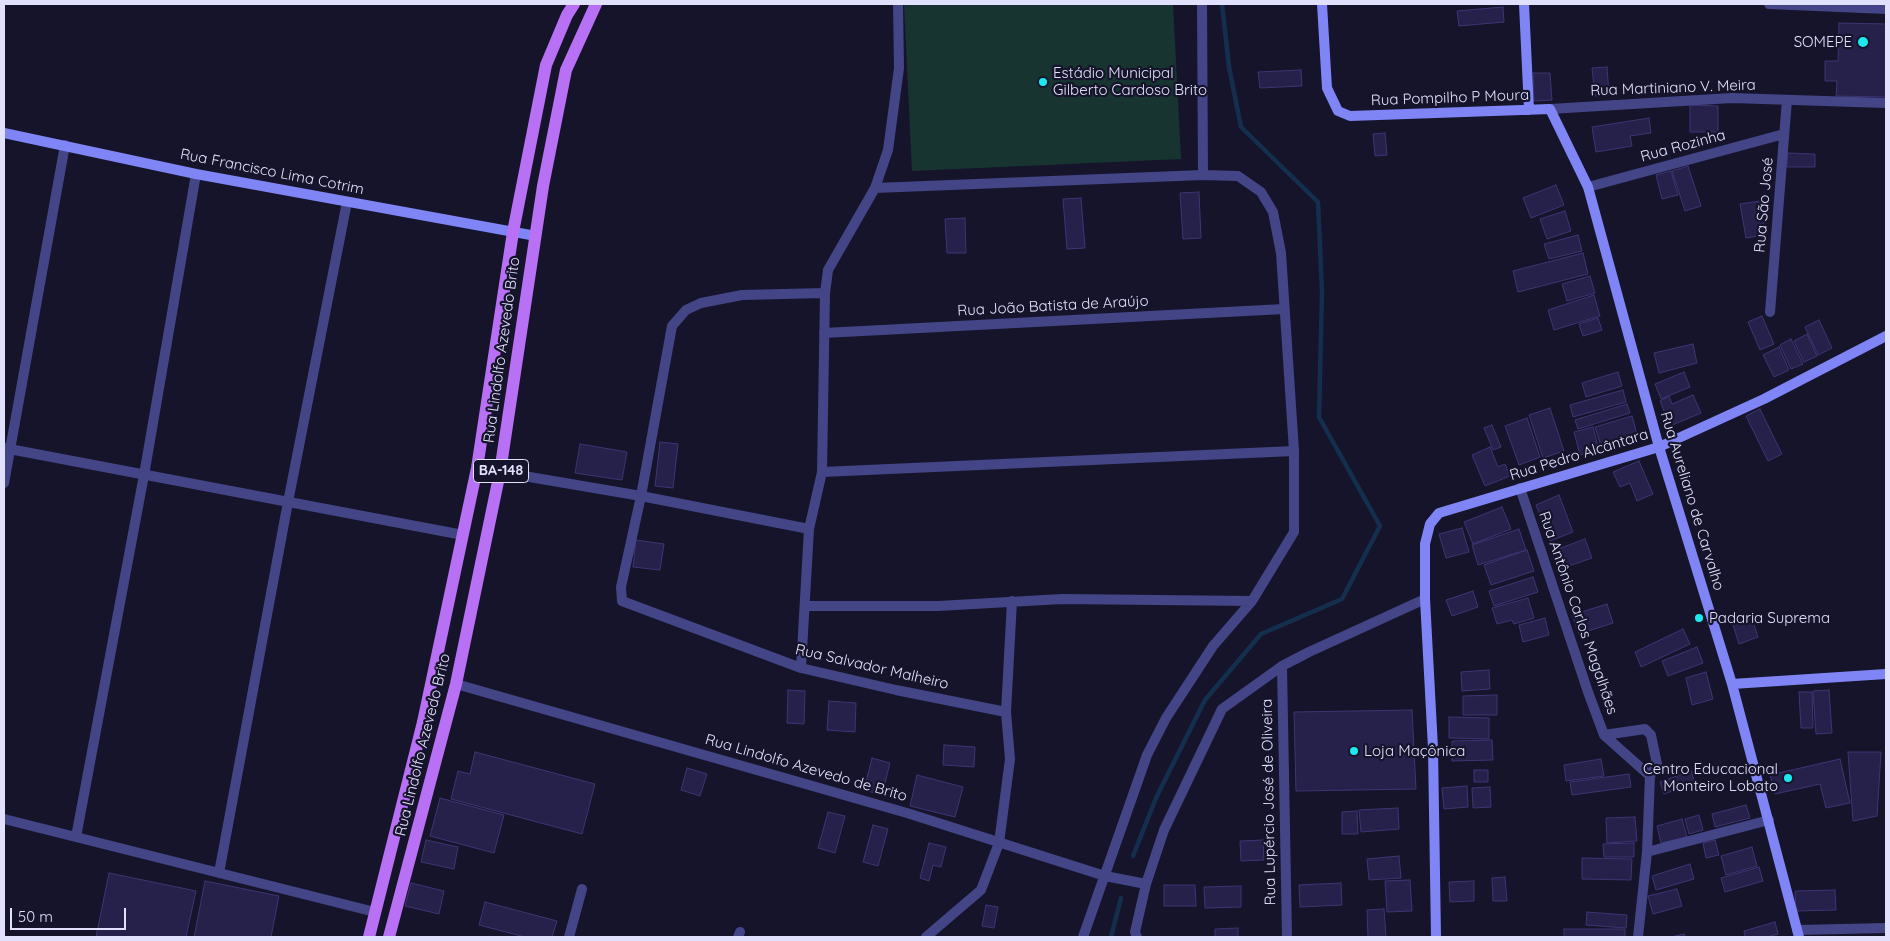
<!DOCTYPE html>
<meta charset="utf-8">
<style>
body{margin:0}
#map{position:relative;width:1890px;height:941px;overflow:hidden;background:#16142b;font-family:Quicksand,sans-serif}
canvas{display:block}
.frame{position:absolute;inset:0;border:5px solid #e1e0fd;pointer-events:none}
.scale{position:absolute;left:10px;top:908px;width:116px;height:22px;box-sizing:border-box;border:2px solid #e1e0fd;border-top:0;padding-left:6px;font-size:15px;line-height:18px;white-space:nowrap;color:#e1e0fd;-webkit-text-stroke:4px #16142b;paint-order:stroke}
</style>
<div id="map">
<canvas width="1890" height="941"></canvas>
<div class="frame"></div>
<div class="scale">50 m</div>
</div>
<script>
const ctx = document.querySelector('canvas').getContext('2d');
ctx.lineJoin = 'round';
function fill(path, color) {
  ctx.fillStyle = color;
  ctx.fill(path, 'evenodd');
}
function poly(rows) {
  const path = new Path2D();
  for (const r of rows) {
    path.moveTo(r[0], r[1]);
    for (let i = 2; i < r.length; i += 2) path.lineTo(r[i], r[i + 1]);
  }
  return path;
}
function trace(path, color, width, dash) {
  ctx.strokeStyle = color;
  ctx.lineWidth = width;
  ctx.lineCap = dash ? 'butt' : 'round';
  ctx.setLineDash(dash || []);
  ctx.stroke(path);
}
function label(font, color, halo, rows, align = 'center') {
  ctx.font = font + ' Quicksand,sans-serif';
  ctx.lineWidth = 4.5;
  ctx.setLineDash([]);
  ctx.textBaseline = 'middle';
  ctx.strokeStyle = halo;
  ctx.fillStyle = color;
  for (const [text, x, y, turn = 0] of rows) {
    ctx.save();
    ctx.translate(x, y);
    ctx.rotate((+turn || 0) * Math.PI / 180);
    ctx.textAlign = isNaN(turn) ? turn : align;
    if (halo) ctx.strokeText(text, 0, 0);
    ctx.fillText(text, 0, 0);
    ctx.restore();
  }
}
fill(poly([
 [904,4,1173,4,1181,159,912,171]
]), '#173431');
trace(poly([
 [1133,856,1156,798,1205,700,1261,634,1342,599,1380,526,1319,417,1322,292,1318,202,1241,127,1229,67,1222,4],
 [1111,937,1121,898]
]), '#142f4e', 4.5);
const building = poly([
 [1503,7,1504,22,1459,26,1457,11,1503,7],
 [1839,23,1886,24,1886,97,1836,96,1837,81,1825,81,1825,61,1838,61,1839,23],
 [1607,67,1609,95,1595,96,1592,68,1607,67],
 [1301,70,1302,86,1260,88,1258,72,1301,70],
 [1533,73,1550,73,1552,100,1534,101,1533,73],
 [1690,105,1718,106,1718,132,1690,132,1690,105],
 [1649,118,1651,133,1630,136,1632,146,1596,152,1592,127,1649,118],
 [1385,133,1387,155,1375,156,1373,134,1385,133],
 [1787,153,1815,154,1815,167,1787,167,1787,153],
 [1688,166,1701,206,1685,211,1672,171,1688,166],
 [1671,171,1678,195,1662,199,1656,175,1671,171],
 [1556,185,1564,205,1531,218,1523,198,1556,185],
 [1199,192,1201,238,1183,239,1180,193,1199,192],
 [1081,198,1085,248,1067,249,1063,199,1081,198],
 [1760,201,1766,235,1746,238,1740,204,1760,201],
 [1565,211,1571,231,1547,239,1540,219,1565,211],
 [965,218,966,253,947,253,945,219,965,218],
 [1578,235,1582,251,1549,259,1544,244,1578,235],
 [1583,253,1588,274,1518,292,1513,271,1583,253],
 [1590,276,1595,293,1567,301,1562,284,1590,276],
 [1594,295,1600,316,1554,330,1548,310,1594,295],
 [1762,316,1774,344,1760,350,1748,322,1762,316],
 [1598,318,1602,330,1583,336,1579,324,1598,318],
 [1819,320,1832,348,1818,355,1805,327,1819,320],
 [1807,334,1817,356,1804,362,1794,341,1807,334],
 [1791,339,1803,364,1791,369,1780,345,1791,339],
 [1693,344,1697,363,1659,373,1654,353,1693,344],
 [1779,347,1789,370,1774,377,1763,355,1779,347],
 [1618,372,1622,386,1586,397,1582,383,1618,372],
 [1684,372,1690,387,1661,399,1655,384,1684,372],
 [1623,390,1626,402,1573,417,1570,405,1623,390],
 [1693,395,1701,413,1670,426,1660,401,1669,396,1672,404,1693,395],
 [1627,404,1630,413,1578,429,1575,420,1627,404],
 [1550,408,1564,451,1543,458,1529,415,1550,408],
 [1760,409,1782,454,1768,461,1746,416,1760,409],
 [1632,416,1638,438,1602,449,1595,427,1632,416],
 [1527,418,1540,457,1519,465,1505,426,1527,418],
 [1492,425,1501,447,1493,450,1484,428,1492,425],
 [1593,427,1599,450,1580,455,1574,432,1593,427],
 [660,442,678,444,673,488,655,486,660,442],
 [580,444,627,452,622,480,575,473,580,444],
 [1490,447,1498,467,1505,464,1510,476,1485,486,1472,455,1490,447],
 [1639,461,1653,494,1637,501,1630,483,1620,487,1613,472,1639,461],
 [1559,495,1573,532,1550,541,1536,505,1559,495],
 [1502,507,1511,529,1473,544,1464,522,1502,507],
 [1462,528,1469,552,1446,558,1439,534,1462,528],
 [1519,529,1526,550,1478,565,1472,545,1519,529],
 [1585,539,1592,558,1560,569,1553,551,1585,539],
 [636,540,664,544,660,570,633,567,636,540],
 [1527,550,1534,571,1491,585,1484,565,1527,550],
 [1533,577,1538,592,1494,606,1489,591,1533,577],
 [1473,591,1478,607,1452,616,1446,600,1473,591],
 [1528,598,1534,618,1514,624,1512,620,1497,624,1492,608,1528,598],
 [1607,604,1613,623,1579,634,1572,615,1607,604],
 [1545,618,1549,635,1523,642,1519,625,1545,618],
 [1752,619,1758,637,1739,644,1733,625,1752,619],
 [1683,629,1690,644,1641,667,1635,652,1683,629],
 [1697,647,1703,663,1668,676,1662,661,1697,647],
 [1489,670,1490,689,1462,691,1461,672,1489,670],
 [1706,672,1713,699,1692,705,1686,678,1706,672],
 [788,690,805,691,804,724,787,723,788,690],
 [1829,690,1832,733,1816,734,1813,691,1829,690],
 [1799,692,1812,692,1813,728,1801,728,1799,692],
 [1497,695,1497,715,1463,715,1463,696,1497,695],
 [829,701,856,703,855,732,827,730,829,701],
 [1412,710,1416,789,1296,791,1294,712,1412,710],
 [1449,717,1489,718,1489,739,1449,738,1449,717],
 [1492,740,1493,760,1452,761,1452,741,1492,740],
 [944,745,975,747,974,767,943,765,944,745],
 [475,752,595,784,582,834,451,799,458,771,470,774,475,752],
 [1848,752,1881,752,1877,816,1853,821,1848,752],
 [872,758,890,763,882,795,864,790,872,758],
 [1601,759,1604,776,1566,781,1564,765,1601,759],
 [1840,759,1850,803,1826,808,1820,784,1775,794,1770,775,1840,759],
 [687,768,707,774,700,796,681,790,687,768],
 [1474,770,1488,770,1488,782,1474,782,1474,770],
 [1691,771,1695,783,1664,794,1660,782,1691,771],
 [1629,774,1631,787,1572,795,1570,782,1629,774],
 [917,775,963,787,955,817,910,806,917,775],
 [1467,786,1468,807,1444,809,1442,788,1467,786],
 [1490,787,1491,807,1473,808,1472,788,1490,787],
 [440,798,504,815,494,853,430,836,440,798],
 [1746,805,1750,818,1715,827,1712,814,1746,805],
 [1398,808,1399,829,1361,832,1359,810,1398,808],
 [1357,811,1358,834,1342,834,1342,812,1357,811],
 [828,812,845,816,835,853,818,848,828,812],
 [1699,815,1703,830,1689,834,1685,819,1699,815],
 [1635,817,1637,841,1607,843,1606,818,1635,817],
 [1682,819,1687,837,1661,843,1657,826,1682,819],
 [873,825,888,829,878,866,863,862,873,825],
 [426,840,458,847,454,869,421,862,426,840],
 [1263,840,1264,860,1241,861,1240,841,1263,840],
 [1715,840,1719,855,1706,858,1703,843,1715,840],
 [929,843,946,847,941,867,933,865,929,881,920,878,929,843],
 [1634,843,1634,857,1604,857,1603,844,1634,843],
 [1752,847,1757,866,1726,875,1721,856,1752,847],
 [1399,856,1401,878,1369,880,1367,859,1399,856],
 [1582,858,1632,859,1631,880,1582,879,1582,858],
 [1690,864,1694,879,1656,890,1652,876,1690,864],
 [1759,867,1763,881,1725,892,1721,878,1759,867],
 [109,873,196,891,186,937,96,937,109,873],
 [1505,877,1507,901,1493,901,1492,878,1505,877],
 [1410,880,1412,911,1387,912,1385,881,1410,880],
 [205,881,279,896,271,937,194,937,205,881],
 [1474,881,1474,901,1450,902,1449,882,1474,881],
 [411,883,444,891,439,914,405,906,411,883],
 [1341,883,1342,905,1300,907,1299,885,1341,883],
 [1164,885,1195,885,1196,906,1164,906,1164,885],
 [1241,886,1241,907,1205,908,1204,887,1241,886],
 [1677,889,1682,906,1653,914,1648,896,1677,889],
 [1835,890,1836,910,1796,911,1795,891,1835,890],
 [485,902,557,921,552,937,525,937,479,925,485,902],
 [986,905,998,907,994,928,982,926,986,905],
 [1384,909,1386,937,1368,937,1367,910,1384,909],
 [1587,912,1627,915,1626,928,1586,925,1587,912],
 [1775,922,1778,934,1767,937,1745,937,1744,931,1775,922],
 [1238,928,1238,937,1215,937,1215,929,1238,928],
 [1564,929,1625,929,1625,937,1564,937,1564,929],
 [1684,934,1685,937,1671,937,1684,934]
]);
fill(building, '#26214a');
trace(building, '#3d3574', 1);
trace(poly([
 [1202,4,1203,175],
 [1769,4,1886,9],
 [1550,109,1732,98,1886,103],
 [1588,187,1784,134],
 [875,188,1203,175,1238,176,1261,192,1273,212,1281,253,1294,451,1294,532,1252,601,1213,646,1166,718,1147,755,1083,937],
 [825,293,742,295,701,303,686,310,672,326,641,496,621,587,622,601,801,668,896,690,1006,712],
 [1770,312,1787,100],
 [824,333,1284,309],
 [4,448,463,535],
 [477,468,641,496,809,529],
 [822,472,1294,451],
 [4,483,65,145],
 [1520,488,1588,692,1604,735,1650,776,1647,852,1638,937],
 [805,606,938,606,1062,599,1252,601],
 [1282,666,1287,937],
 [801,668,809,529,822,472,825,293,828,270,875,188,888,150,899,68,898,4],
 [456,684,907,813,1105,876,1146,884],
 [1604,735,1645,729,1651,735,1657,764,1650,776],
 [4,819,375,912],
 [76,837,144,475,196,174],
 [1647,852,1769,820],
 [219,873,288,502,347,202],
 [1797,930,1886,928],
 [569,937,582,889],
 [738,937,740,932],
 [926,937,981,890,999,843,1010,759,1006,712,1012,601],
 [1137,937,1135,932,1146,884,1164,830,1222,709,1282,666,1309,652,1425,599]
]), '#434586', 10);
trace(poly([
 [1322,4,1327,88,1338,111,1350,116,1550,109,1588,187,1659,447,1732,684,1799,937],
 [1524,4,1529,110],
 [4,133,196,174,536,236],
 [1732,684,1886,674],
 [1436,937,1433,748,1425,599,1425,544,1430,524,1439,513,1659,447,1764,399,1886,336]
]), '#7f85f5', 10);
trace(poly([
 [369,937,423,722,477,468,513,232,546,65,567,15,574,4],
 [389,937,456,684,500,472,543,186,566,70,596,4]
]), '#b870f4', 12);
for (const [x, y, r, color] of [
 [1863,42,6,"#1ce9ed"],
 [1043,82,5,"#1ce9ed"],
 [1699,618,5,"#1ce9ed"],
 [1354,751,5,"#1ce9ed"],
 [1788,778,5,"#1ce9ed"]
]) {
  const dot = new Path2D();
  dot.arc(x, y, r, 0, 2 * Math.PI);
  ctx.fillStyle = color;
  ctx.fill(dot);
  trace(dot, '#16142b', 2);
}
for (const [x, y, w] of [
 [501,471,55]
]) {
  const box = new Path2D();
  box.roundRect(x - w / 2, y - 11.5, w, 23, 4);
  ctx.fillStyle = '#16142b';
  ctx.fill(box);
  trace(box, '#e1e0fd', 1);
}
label('bold 14px', '#e1e0fd', null, [
 ["BA-148",501,471]
]);
label('15px', '#e1e0fd', '#16142b', [
 ["SOMEPE",1852,42,"right"],
 ["Estádio Municipal",1053,73],
 ["Gilberto Cardoso Brito",1053,90],
 ["Padaria Suprema",1709,618],
 ["Loja Maçônica",1364,751],
 ["Centro Educacional",1778,769,"right"],
 ["Monteiro Lobato",1778,786,"right"]
], 'left');
label('15px', '#e1e0fd', '#16142b', [
 ["Rua Martiniano V. Meira",1673,88,-2],
 ["Rua Pompilho P Moura",1450,98,-2],
 ["Rua Rozinha",1683,146,-15],
 ["Rua Francisco Lima Cotrim",272,172,11],
 ["Rua São José",1764,205,-85],
 ["Rua João Batista de Araújo",1053,306,-3],
 ["Rua Lindolfo Azevedo Brito",502,350,-82],
 ["Rua Pedro Alcântara",1579,455,-17],
 ["Rua Aureliano de Carvalho",1692,501,73],
 ["Rua Antônio Carlos Magalhães",1578,613,71],
 ["Rua Salvador Malheiro",872,667,13],
 ["Rua Lindolfo Azevedo Brito",423,745,-76],
 ["Rua Lindolfo Azevedo de Brito",806,768,16],
 ["Rua Lupércio José de Oliveira",1269,802,-91]
]);
</script>
